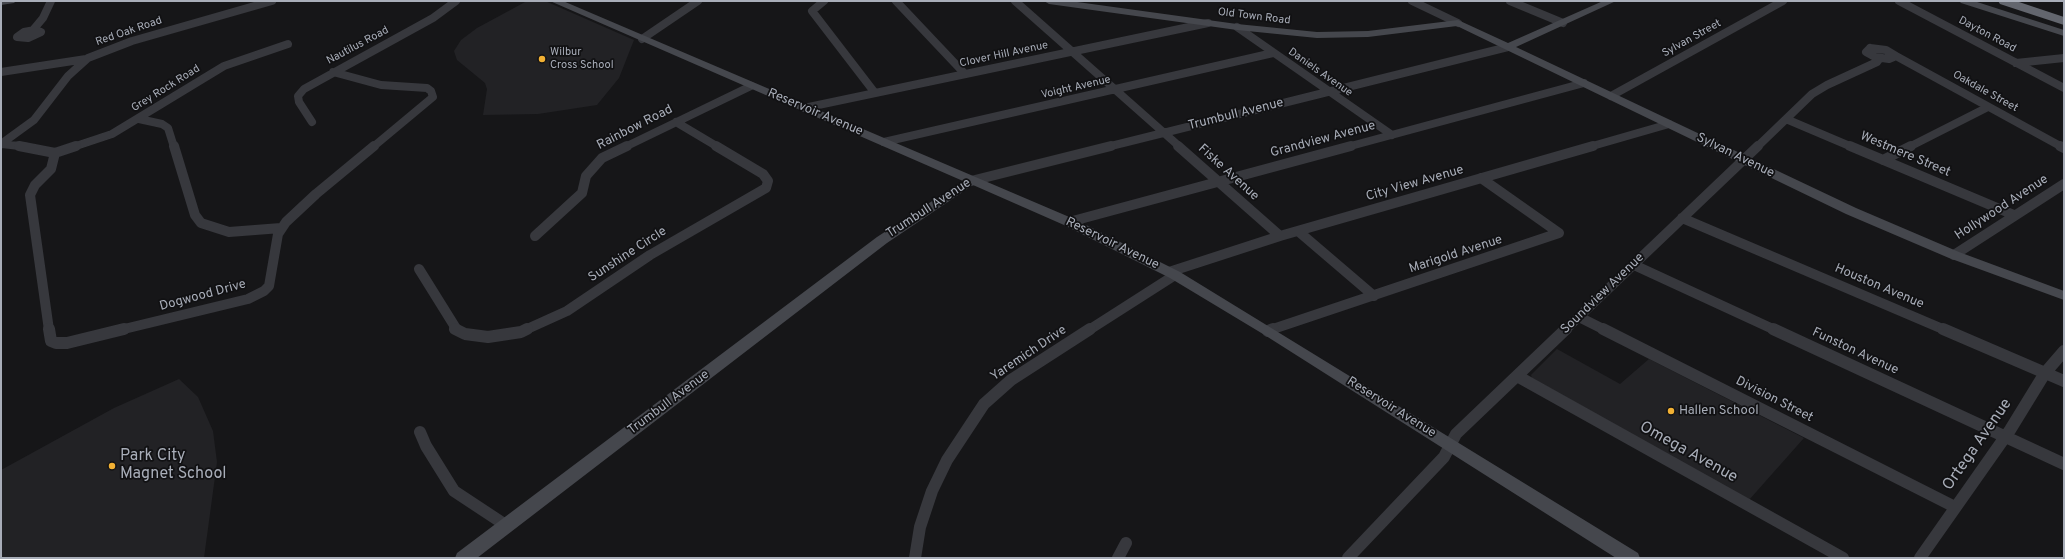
<!DOCTYPE html>
<style>
body{margin:0}
#map{position:relative;width:2065px;height:559px;overflow:hidden;background:#161618;font-family:Overpass,sans-serif}
canvas{display:block}
.frame{position:absolute;inset:0;border:2px solid #a8adb8;pointer-events:none}
</style>
<div id="map">
<canvas width="2065" height="559"></canvas>
<div class="frame"></div>
</div>
<script>
const ctx = document.querySelector('canvas').getContext('2d');
ctx.lineJoin = 'round';
function fill(path, color) {
  ctx.fillStyle = color;
  ctx.fill(path, 'evenodd');
}
function poly(rows) {
  const path = new Path2D();
  for (const r of rows) {
    path.moveTo(r[0], r[1]);
    for (let i = 2; i < r.length; i += 2) path.lineTo(r[i], r[i + 1]);
  }
  return path;
}
function trace(path, color, width, dash) {
  ctx.strokeStyle = color;
  ctx.lineWidth = width;
  ctx.lineCap = dash ? 'butt' : 'round';
  ctx.setLineDash(dash || []);
  ctx.stroke(path);
}
function label(font, color, halo, rows, align = 'center') {
  ctx.font = font + ' Overpass,sans-serif';
  ctx.lineWidth = 3.5;
  ctx.setLineDash([]);
  ctx.textBaseline = 'middle';
  ctx.strokeStyle = halo;
  ctx.fillStyle = color;
  for (const [text, x, y, turn = 0] of rows) {
    ctx.save();
    ctx.translate(x, y);
    ctx.rotate((+turn || 0) * Math.PI / 180);
    ctx.textAlign = isNaN(turn) ? turn : align;
    if (halo) ctx.strokeText(text, 0, 0);
    ctx.fillText(text, 0, 0);
    ctx.restore();
  }
}
fill(poly([
 [527,1,545,1,634,40,619,78,597,105,538,114,483,115,487,89,485,83,457,60,454,51,461,40,477,28],
 [1557,349,1620,384,1649,359,1804,438,1749,500,1532,378,1531,375],
 [179,379,198,397,213,431,217,462,204,558,1,558,1,470,114,408]
]), '#222225');
trace(poly([
 [824,1,812,11,875,93],
 [896,1,965,74],
 [1015,1,1180,147],
 [1412,1,1458,23],
 [1510,1,1563,23],
 [1899,1,2064,88],
 [1237,27,1392,135],
 [33,30,43,18,51,1],
 [35,30,41,32,28,38,17,37,24,32,35,30],
 [642,39,698,1],
 [1870,48,1886,50,1896,56,1889,59,1875,57,1866,52,1870,48],
 [1896,56,2062,147],
 [2016,63,2064,58],
 [1,72,86,59],
 [333,72,381,85,427,88,431,91,433,97,373,147],
 [1611,96,1783,1],
 [804,108,1208,23],
 [139,119,162,124,168,128,174,147],
 [1786,119,1852,147],
 [312,122,299,102,298,96,304,89,433,18,456,1],
 [676,122,718,147],
 [884,142,1273,53],
 [1,144,34,120,68,76,88,58,132,41,272,1],
 [2,144,28,147],
 [73,147,112,134,224,66,288,44],
 [625,147,751,86],
 [1107,147,1508,47],
 [1347,147,1584,83],
 [1589,147,1669,124],
 [1757,147,1812,94,1827,85,1877,62,1880,58],
 [1909,147,1988,107]
]), '#37383d', 8);
trace(poly([
 [19,146,55,153,76,146],
 [174,146,195,215,201,223,229,232,281,228],
 [1178,146,1280,236],
 [1850,146,2014,215],
 [2060,146,2064,148],
 [1883,160,1911,146],
 [971,181,1111,146],
 [1682,218,1945,330],
 [1069,222,1351,146],
 [1298,231,1374,296],
 [535,236,582,193,586,176,602,158,627,146],
 [1954,255,2064,184],
 [1634,265,1775,330],
 [419,269,457,330],
 [1169,272,1280,236,1593,146],
 [1579,317,1605,330],
 [49,330,30,195,35,185,51,169,55,153],
 [120,330,248,299,264,291,269,286,278,234,286,222,316,194,374,146],
 [525,330,567,311,650,255,766,188,768,181,763,174,716,146],
 [1089,330,1175,275],
 [1270,330,1559,233,1481,178],
 [1565,330,1758,146]
]), '#37383d', 10);
trace(poly([
 [49,329,51,341,56,343,67,343,124,329],
 [455,329,465,334,488,337,521,332,527,329],
 [1603,329,1955,507],
 [1773,329,2064,464],
 [1943,329,2064,381],
 [1268,331,1273,329],
 [1517,376,1843,558],
 [420,432,426,446,454,491,507,526],
 [915,558,920,527,932,491,947,460,984,404,1011,380,1090,329],
 [1118,558,1126,543],
 [1348,558,1444,457,1456,434,1566,329],
 [1920,558,2010,430,2045,373,2064,351]
]), '#37383d', 12);
fill(poly([
 [1,1,16,1,14,3,1,5,1,1],
 [550,1,563,1,1074,219,1180,272,1638,553,1640,558,1616,558,1263,334,1170,278,1064,225,973,185,887,243,477,558,455,558,457,553,877,237,963,181,550,1],
 [1044,1,1070,1,1237,24,1317,32,1368,31,1458,20,1508,43,1603,1,1616,1,1516,47,1856,208,1959,252,2064,291,2064,300,1949,258,1846,214,1457,26,1368,37,1317,38,1237,30,1049,4,1044,1],
 [1959,1,1974,1,2064,30,2064,36,1961,3,1959,1]
]), '#45474d');
fill(poly([
 [1998,1,2016,1,2064,17,2064,25,2000,4,1998,1]
]), '#63666e');
for (const [x, y, r, color] of [
 [542,59,4,"#f2b134"],
 [1671,411,4,"#f2b134"],
 [112,466,4,"#f2b134"]
]) {
  const dot = new Path2D();
  dot.arc(x, y, r, 0, 2 * Math.PI);
  ctx.fillStyle = color;
  ctx.fill(dot);
  trace(dot, '#111113', 1.5);
}
label('11px', '#a8adb8', '#111113', [
 ["Old Town Road",1254,17,7],
 ["Red Oak Road",129,32,-19],
 ["Dayton Road",1987,35,28],
 ["Sylvan Street",1692,39,-29],
 ["Nautilus Road",358,46,-28],
 ["Clover Hill Avenue",1004,55,-12],
 ["Daniels Avenue",1320,73,35],
 ["Voight Avenue",1076,88,-13],
 ["Grey Rock Road",166,89,-32],
 ["Oakdale Street",1985,92,29]
]);
label('11px', '#a8adb8', '#111113', [
 ["Wilbur",550,53],
 ["Cross School",550,66]
], 'left');
label('13px', '#a8adb8', '#111113', [
 ["Reservoir Avenue",815,113,23],
 ["Trumbull Avenue",1236,115,-14],
 ["Rainbow Road",635,128,-27],
 ["Grandview Avenue",1323,140,-15],
 ["Westmere Street",1905,155,23],
 ["Sylvan Avenue",1735,156,26],
 ["Fiske Avenue",1228,173,42],
 ["City View Avenue",1415,184,-16],
 ["Hollywood Avenue",2002,208,-33],
 ["Trumbull Avenue",929,209,-33],
 ["Reservoir Avenue",1112,244,26],
 ["Sunshine Circle",628,255,-33],
 ["Marigold Avenue",1456,255,-18],
 ["Houston Avenue",1879,287,23],
 ["Soundview Avenue",1603,294,-44],
 ["Dogwood Drive",203,296,-15],
 ["Funston Avenue",1855,352,25],
 ["Yaremich Drive",1029,354,-34],
 ["Division Street",1774,400,27],
 ["Trumbull Avenue",669,403,-37],
 ["Reservoir Avenue",1391,408,32]
]);
label('13px', '#a8adb8', '#111113', [
 ["Hallen School",1679,411]
], 'left');
label('16px', '#a8adb8', '#111113', [
 ["Ortega Avenue",1978,445,-55],
 ["Omega Avenue",1688,453,29]
]);
label('16px', '#a8adb8', '#111113', [
 ["Park City",120,457],
 ["Magnet School",120,475]
], 'left');
</script>
